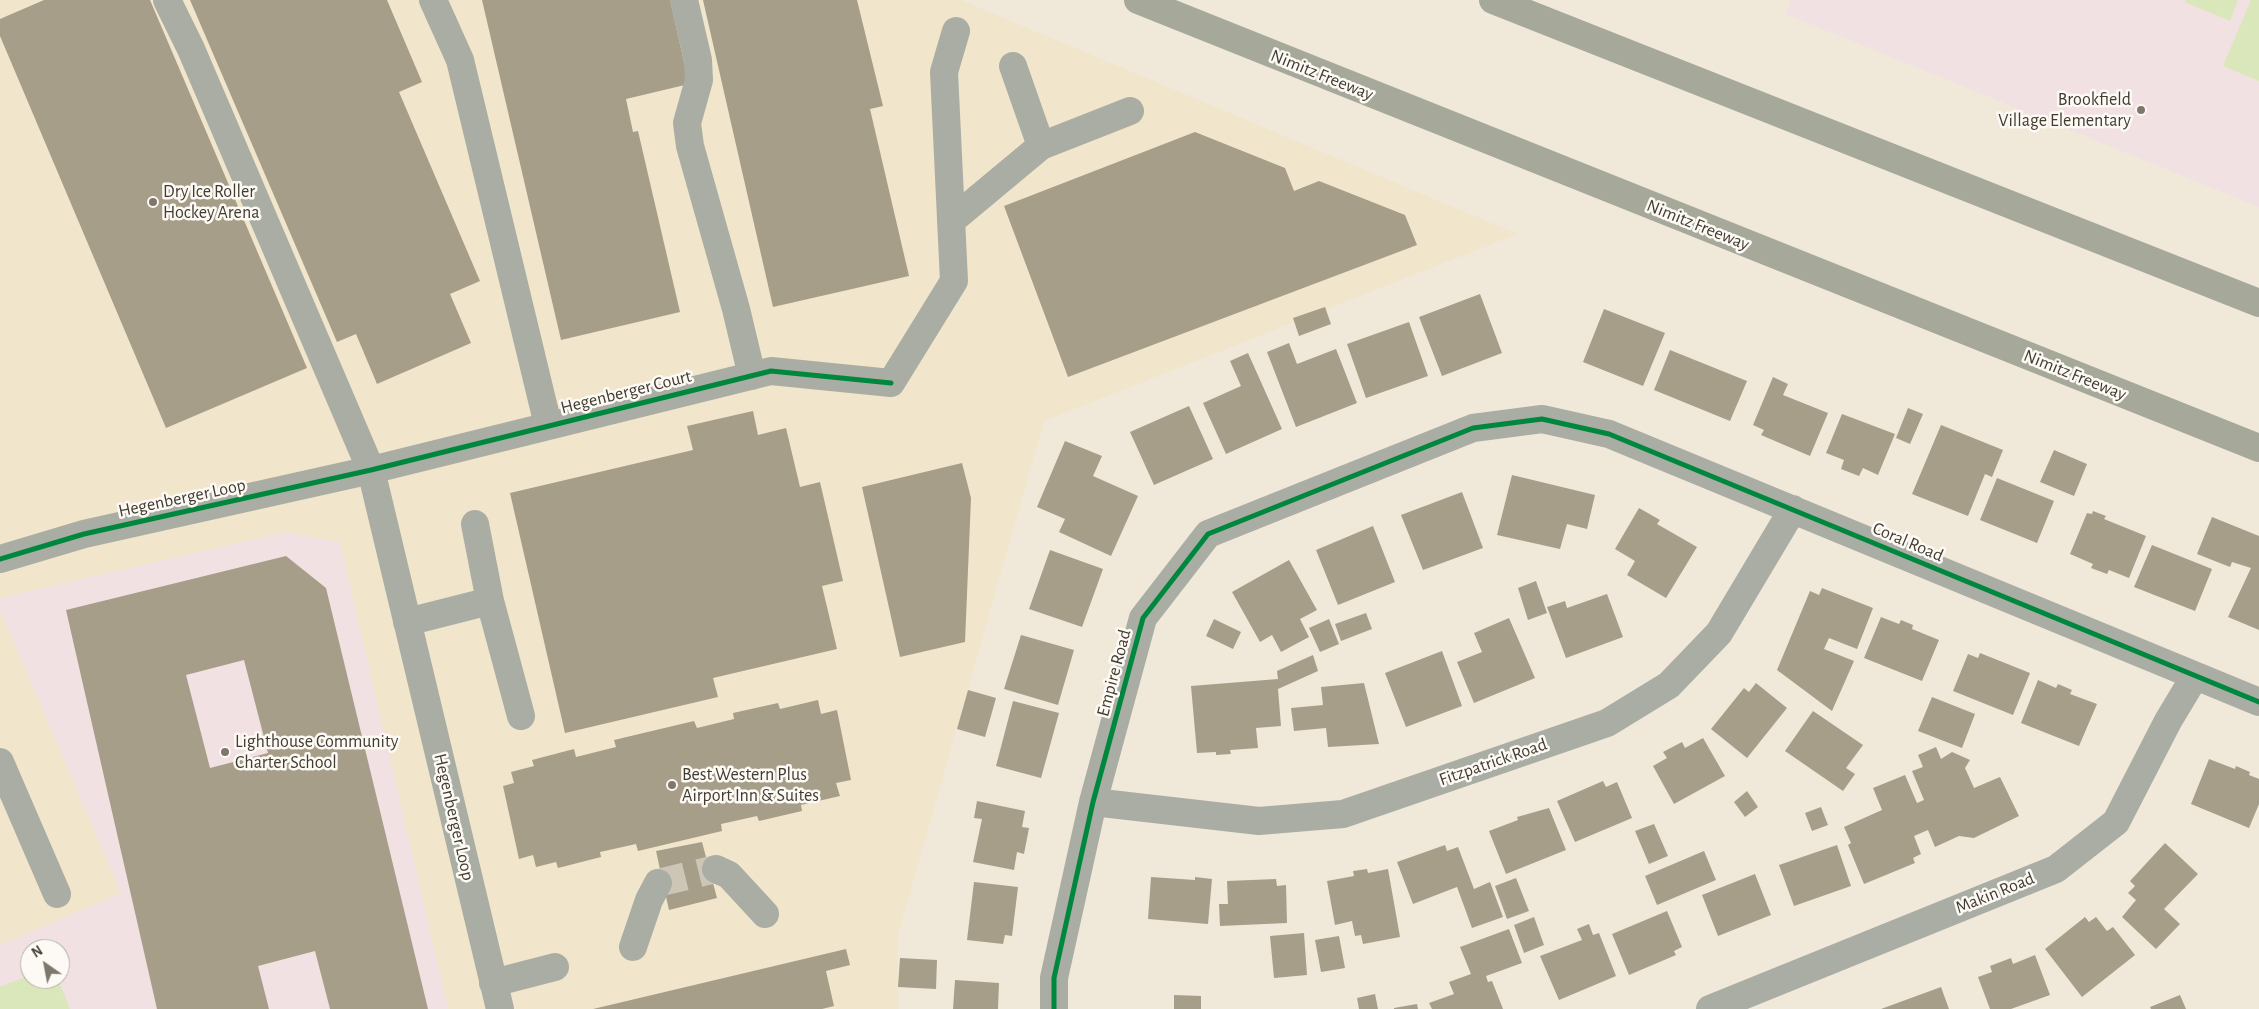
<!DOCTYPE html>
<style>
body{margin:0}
#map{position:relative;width:2259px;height:1009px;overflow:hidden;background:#f0e8d9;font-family:"Alegreya Sans",sans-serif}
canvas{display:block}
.north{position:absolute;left:20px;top:939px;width:50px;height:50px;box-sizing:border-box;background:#fdfaf5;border:1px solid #b2aea7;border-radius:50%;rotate:327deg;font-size:14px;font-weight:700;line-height:20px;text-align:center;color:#413c31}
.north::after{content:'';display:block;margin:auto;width:18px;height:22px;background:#7e786c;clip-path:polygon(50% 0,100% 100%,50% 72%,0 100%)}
</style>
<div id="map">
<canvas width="2259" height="1009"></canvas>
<div class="north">N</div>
</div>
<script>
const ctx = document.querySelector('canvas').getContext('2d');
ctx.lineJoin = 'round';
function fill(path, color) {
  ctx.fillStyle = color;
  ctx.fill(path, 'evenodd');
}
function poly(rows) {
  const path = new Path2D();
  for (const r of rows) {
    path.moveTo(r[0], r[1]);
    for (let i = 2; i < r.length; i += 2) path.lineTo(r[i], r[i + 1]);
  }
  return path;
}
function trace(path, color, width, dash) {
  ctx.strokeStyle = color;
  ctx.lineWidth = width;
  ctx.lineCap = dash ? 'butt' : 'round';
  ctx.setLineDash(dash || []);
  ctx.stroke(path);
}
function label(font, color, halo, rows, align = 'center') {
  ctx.font = font + ' "Alegreya Sans",sans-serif';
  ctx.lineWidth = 5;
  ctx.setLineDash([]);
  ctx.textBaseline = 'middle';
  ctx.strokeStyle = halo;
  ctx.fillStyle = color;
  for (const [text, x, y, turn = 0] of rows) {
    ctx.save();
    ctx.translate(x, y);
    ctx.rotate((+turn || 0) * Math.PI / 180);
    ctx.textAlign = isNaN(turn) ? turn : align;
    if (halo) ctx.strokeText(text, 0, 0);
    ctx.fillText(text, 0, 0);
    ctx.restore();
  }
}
fill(poly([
 [0,0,961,0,1517,234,1044,421,897,938,898,1009,0,1009],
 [30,949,60,949,60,979,30,979]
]), '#f1e5cb');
fill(poly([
 [1791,0,2259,0,2259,207,1786,14],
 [285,532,340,542,448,1009,0,1009,0,945,121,893,0,610,0,598],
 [30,949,60,949,60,979,30,979]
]), '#f1e1e2');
fill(poly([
 [2186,0,2238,0,2230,21,2185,2],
 [2251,0,2259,0,2259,81,2223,66],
 [30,975,30,979,58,979,70,1009,0,1009,0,987]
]), '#dae7ba');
fill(poly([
 [44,0,150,0,307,368,166,428,0,36,0,19],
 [190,0,387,0,422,82,399,92,480,281,450,294,471,343,377,384,356,334,337,342],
 [482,0,670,0,689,84,626,99,633,132,638,131,680,312,561,340],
 [703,0,857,0,883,106,870,109,909,276,773,307],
 [1195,132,1285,168,1294,191,1319,181,1405,215,1417,245,1068,377,1004,206],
 [1480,294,1502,353,1442,376,1419,317],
 [1325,307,1331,324,1299,336,1293,318],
 [1604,309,1665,333,1643,386,1583,362],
 [1409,322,1428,376,1366,398,1347,344],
 [1289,343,1297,364,1336,349,1357,403,1296,427,1267,352],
 [1670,350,1747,381,1730,421,1654,390],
 [1248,353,1282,429,1226,454,1203,403,1241,386,1230,361],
 [1773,377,1788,384,1783,395,1828,413,1810,456,1761,435,1764,430,1753,425],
 [1189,406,1213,459,1154,485,1130,432],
 [1908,408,1923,414,1910,444,1896,438],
 [753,411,758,435,786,428,800,487,820,482,843,581,822,586,837,649,713,678,718,697,565,733,510,493,693,450,687,426],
 [1842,414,1895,434,1878,475,1863,468,1859,476,1841,469,1844,460,1826,453],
 [1941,425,2003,450,1992,477,1985,474,1968,516,1912,494],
 [1065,441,1102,456,1093,476,1138,496,1111,556,1059,532,1065,519,1037,507],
 [2054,450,2087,464,2074,496,2040,482],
 [962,463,971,498,965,642,900,657,862,487],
 [1512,475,1595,495,1587,529,1567,524,1560,549,1497,535],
 [1997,478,2054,501,2037,543,1980,520],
 [1462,492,1483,548,1423,570,1401,515],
 [1639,508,1660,520,1657,524,1697,547,1666,598,1627,575,1635,561,1615,549],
 [2093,511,2106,516,2104,519,2146,536,2129,578,2109,570,2107,574,2091,568,2093,564,2070,554,2087,513,2092,514],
 [2212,517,2259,536,2259,630,2228,617,2251,568,2232,562,2230,567,2197,554],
 [1373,526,1395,582,1338,605,1316,550],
 [2152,545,2212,569,2195,611,2134,587],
 [1050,550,1103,569,1082,627,1029,609],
 [286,556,326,588,428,1009,330,1009,315,951,258,966,269,1009,157,1009,66,610],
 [244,660,268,753,210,768,186,675],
 [1289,560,1317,610,1300,619,1309,637,1281,652,1272,635,1260,642,1232,592],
 [1536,581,1547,613,1528,620,1518,588],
 [1822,588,1873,608,1857,649,1829,638,1824,649,1854,661,1832,711,1777,670,1810,591,1819,595],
 [1607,594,1623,637,1566,658,1547,607,1565,601,1567,608],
 [1366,613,1372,629,1341,641,1335,624],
 [1881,617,1899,624,1901,620,1913,625,1912,629,1939,640,1922,681,1864,658],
 [1509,618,1535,678,1474,703,1457,662,1482,652,1474,633],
 [1214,619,1241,632,1233,649,1206,636],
 [1329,619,1339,644,1320,652,1309,628],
 [1021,635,1074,650,1058,705,1004,689],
 [1442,651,1462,706,1406,727,1385,673],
 [1980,653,2030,673,2013,715,1953,691,1968,654,1978,658],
 [1313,655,1318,671,1278,689,1281,726,1256,728,1258,748,1230,750,1231,754,1216,755,1216,752,1197,753,1191,686,1278,679,1277,671],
 [2038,680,2056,688,2058,684,2072,690,2070,694,2097,704,2079,746,2021,723],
 [1364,683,1379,744,1328,747,1326,728,1294,731,1291,708,1323,705,1321,687],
 [1756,683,1787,708,1747,758,1711,729,1744,688,1749,692],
 [968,690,996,698,985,737,957,729],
 [1932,697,1975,714,1962,748,1918,731],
 [818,700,821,714,837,710,851,780,836,783,840,796,801,805,802,811,759,821,757,816,721,824,722,831,638,851,636,844,600,852,601,857,558,868,556,862,536,867,533,855,519,859,503,786,514,783,511,772,534,766,532,760,574,749,576,757,616,747,614,740,694,721,697,728,734,719,733,713,778,703,780,709],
 [1013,701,1059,713,1041,778,996,766],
 [1813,711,1863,745,1846,768,1855,774,1843,791,1785,751],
 [1703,738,1725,776,1674,804,1653,766,1667,758,1663,752,1682,742,1685,748],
 [1936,747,1941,759,1952,752,1970,760,1965,768,1974,788,2000,777,2019,816,1974,838,1959,836,1935,847,1928,830,1914,836,1921,854,1913,858,1915,863,1864,884,1848,845,1851,843,1844,827,1882,810,1873,788,1905,775,1917,803,1924,800,1912,771,1923,767,1918,755],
 [2209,759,2235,769,2236,766,2250,772,2249,775,2259,779,2259,804,2249,828,2191,804],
 [1603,781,1606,787,1617,782,1632,818,1575,842,1557,801],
 [1747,791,1758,807,1745,817,1734,802],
 [977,801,1025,811,1022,827,1029,828,1024,854,1017,852,1014,870,973,862,982,819,974,818],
 [1821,807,1828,825,1812,831,1805,813],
 [1549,808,1566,850,1506,874,1489,831,1518,820,1517,817],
 [1654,824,1668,856,1649,864,1635,831],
 [702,842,717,898,669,910,656,851],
 [2165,843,2198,874,2164,909,2180,924,2156,949,2122,917,2136,900,2128,893,2135,886,2130,881],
 [1445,845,1447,851,1458,847,1474,889,1490,882,1503,917,1472,928,1457,887,1413,904,1397,862],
 [1837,845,1851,886,1794,906,1779,865],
 [1704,851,1716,880,1657,905,1645,876],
 [1367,869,1368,873,1388,869,1400,937,1363,944,1361,935,1355,936,1352,921,1335,925,1327,881,1354,876,1353,871],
 [1755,874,1771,915,1718,936,1702,895],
 [1151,877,1195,880,1195,877,1212,879,1208,924,1148,919],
 [1516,878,1529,911,1507,919,1495,886],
 [1276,879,1277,886,1286,885,1287,923,1220,926,1219,904,1228,904,1227,881],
 [974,882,1018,887,1012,936,1005,935,1003,944,967,940],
 [1667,911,1682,947,1674,951,1676,955,1629,975,1612,934],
 [1534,917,1544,945,1524,953,1514,925],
 [2085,917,2089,922,2096,917,2107,931,2113,927,2135,955,2082,997,2045,949],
 [1589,924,1593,935,1599,933,1616,976,1559,1000,1540,956,1582,940,1577,929],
 [1509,929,1522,963,1486,976,1488,982,1492,981,1503,1009,1432,1009,1429,1003,1454,994,1449,982,1471,974,1460,947],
 [1304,933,1307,975,1274,978,1270,936],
 [1339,936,1345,968,1321,972,1315,940],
 [846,949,850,965,826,971,834,1006,822,1009,593,1009],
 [2035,955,2050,995,2011,1009,1990,1009,1978,977,1992,972,1990,966,2011,958,2013,964],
 [900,958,937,960,936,989,898,987],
 [955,980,999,983,998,1009,953,1009],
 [1941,987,1949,1009,1881,1009],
 [1375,994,1378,1009,1359,1009,1357,998],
 [1174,995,1201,996,1201,1009,1174,1009],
 [2180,995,2186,1009,2151,1009,2150,1007],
 [1417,1004,1418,1009,1394,1009,1394,1008]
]), '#a79e89');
trace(poly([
 [658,883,716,869]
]), '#cdc6b7', 28, [28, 14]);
trace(poly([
 [167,0,191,49,371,470,500,1009],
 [433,0,460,60,548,425],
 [684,0,698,60,699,80,687,123,690,146,736,309,752,376],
 [1013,66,1041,146],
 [951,221,1041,146,1130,111],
 [0,559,84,534,371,470,771,371,891,383,954,281,944,72,956,31],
 [490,601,521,716],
 [407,622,490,601,475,524],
 [0,762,57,894],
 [1093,802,1259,821,1343,814,1607,723,1669,685,1719,633,1793,509],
 [716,869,729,875,765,914],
 [633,947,649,900,658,883],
 [493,983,555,967],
 [1054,1009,1054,978,1093,802,1143,618,1208,534,1473,428,1542,419,1609,434,2259,702],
 [1710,1009,2056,869,2116,822,2168,721,2195,676]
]), '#a9ada3', 28);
trace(poly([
 [1138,0,2259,448],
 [1493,0,2259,303]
]), '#a6a89a', 28);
trace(poly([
 [0,559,84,534,371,470,771,371,891,383],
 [1054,1009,1054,978,1093,802,1143,618,1208,534,1473,428,1542,419,1609,434,2259,702]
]), '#00873e', 5);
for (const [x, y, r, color] of [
 [2141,110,5,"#7e786c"],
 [153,202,5,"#7e786c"],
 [225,752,5,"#7e786c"],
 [672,785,5,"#7e786c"]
]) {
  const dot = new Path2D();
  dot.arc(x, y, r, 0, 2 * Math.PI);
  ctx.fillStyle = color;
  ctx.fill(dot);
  trace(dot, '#fdfaf5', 2);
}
label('18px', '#413c31', '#fdfaf5', [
 ["Nimitz Freeway",1322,75,22],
 ["Nimitz Freeway",1698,225,22],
 ["Nimitz Freeway",2075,375,22],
 ["Hegenberger Court",626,392,-14],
 ["Hegenberger Loop",182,498,-12],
 ["Coral Road",1908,542,23],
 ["Empire Road",1114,673,-75],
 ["Fitzpatrick Road",1493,762,-19],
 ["Hegenberger Loop",454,817,77],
 ["Makin Road",1995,893,-22]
]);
label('18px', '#413c31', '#fdfaf5', [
 ["Brookfield",2131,100,"right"],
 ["Village Elementary",2131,121,"right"],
 ["Dry Ice Roller",163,192],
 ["Hockey Arena",163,213],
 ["Lighthouse Community",235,742],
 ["Charter School",235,763],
 ["Best Western Plus",682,775],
 ["Airport Inn & Suites",682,796]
], 'left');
</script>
